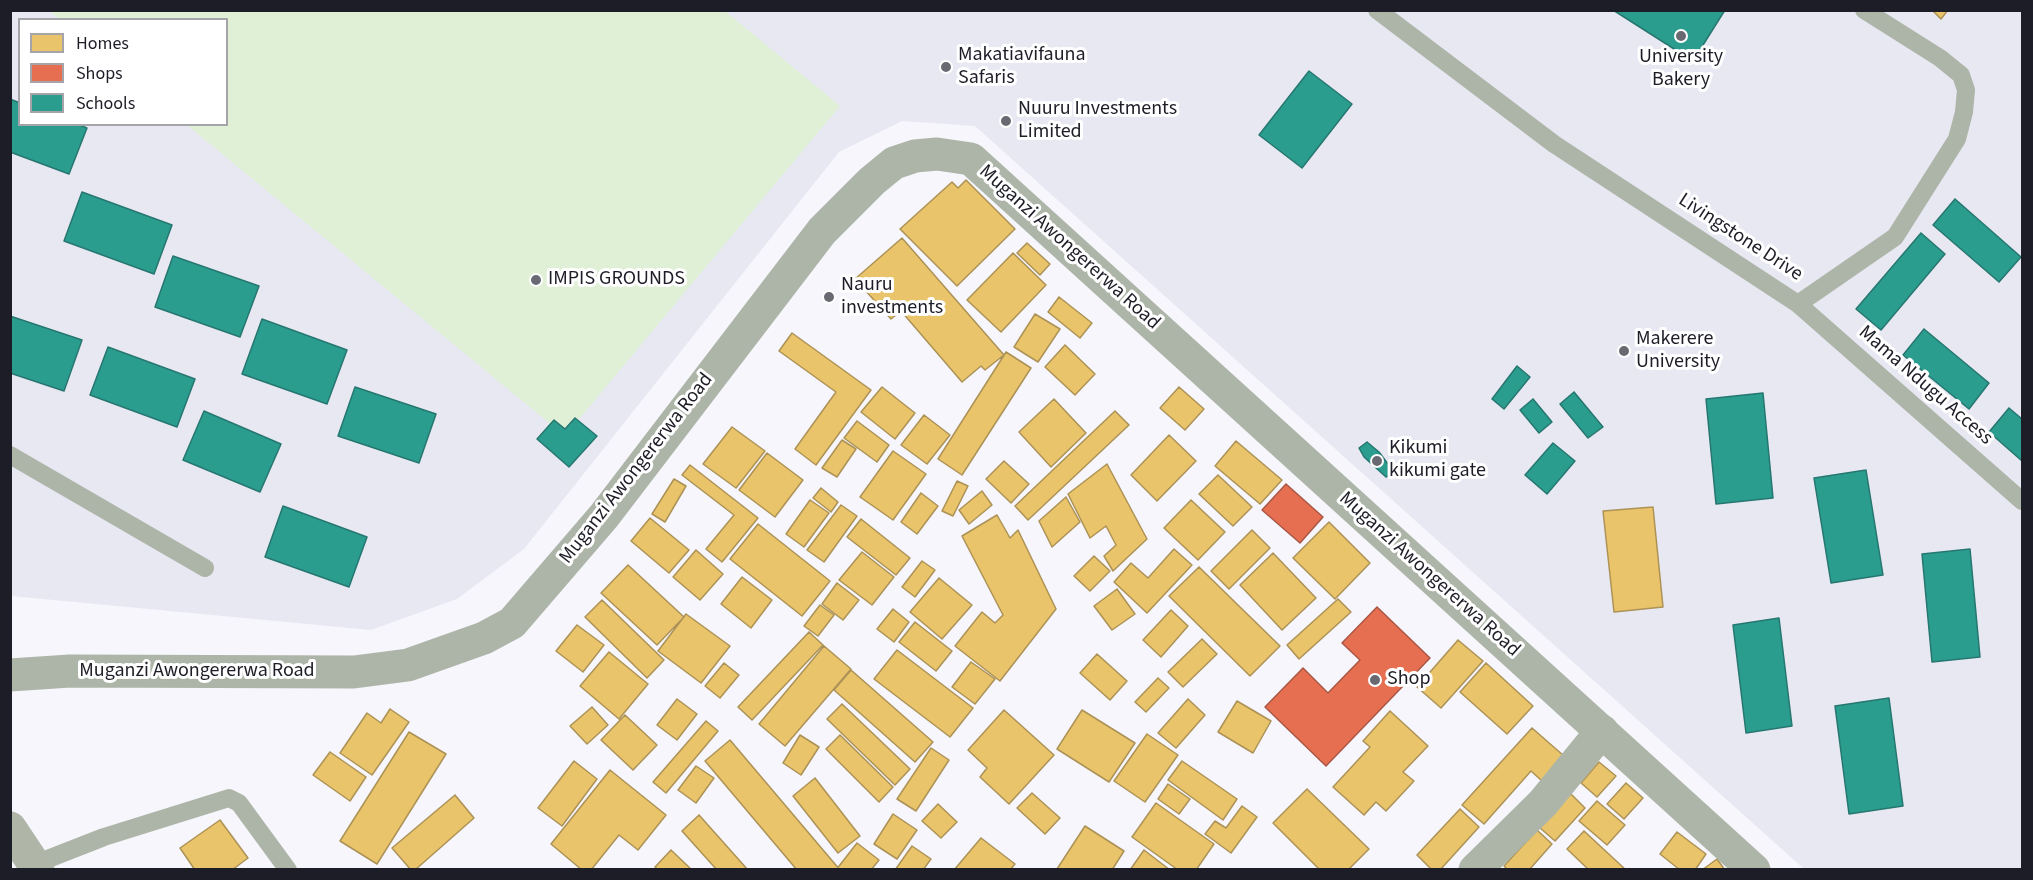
<!DOCTYPE html>
<style>
body{margin:0}
#map{position:relative;width:2033px;height:880px;overflow:hidden;background:#f6f6fc;font-family:"Source Sans 3",sans-serif}
canvas{display:block}
.frame{position:absolute;inset:0;border:12px solid #1d1d27;pointer-events:none}
.legend{position:absolute;left:18px;top:18px;width:210px;height:108px;box-sizing:border-box;background:#fff;border:2px solid #a5a5a9;margin:0;padding:8px 10px;list-style:none;font-size:18px;color:#1d1d27}
.legend li{display:flex;align-items:center;gap:12px;height:30px}
.legend b{width:30px;border:2px solid #a5a5a9}
</style>
<div id="map">
<canvas width="2033" height="880"></canvas>
<div class="frame"></div>
<ul class="legend">
<li><b style="height:16px;background:#e9c46a"></b>Homes</li>
<li><b style="height:16px;background:#e76f51"></b>Shops</li>
<li><b style="height:16px;background:#2a9d8f"></b>Schools</li>
</ul>
</div>
<script>
const ctx = document.querySelector('canvas').getContext('2d');
ctx.lineJoin = 'round';
function fill(path, color) {
  ctx.fillStyle = color;
  ctx.fill(path, 'evenodd');
}
function poly(rows) {
  const path = new Path2D();
  for (const r of rows) {
    path.moveTo(r[0], r[1]);
    for (let i = 2; i < r.length; i += 2) path.lineTo(r[i], r[i + 1]);
  }
  return path;
}
function trace(path, color, width, dash) {
  ctx.strokeStyle = color;
  ctx.lineWidth = width;
  ctx.lineCap = dash ? 'butt' : 'round';
  ctx.setLineDash(dash || []);
  ctx.stroke(path);
}
function label(font, color, halo, rows, align = 'center') {
  ctx.font = font + ' "Source Sans 3",sans-serif';
  ctx.lineWidth = 6;
  ctx.setLineDash([]);
  ctx.textBaseline = 'middle';
  ctx.strokeStyle = halo;
  ctx.fillStyle = color;
  for (const [text, x, y, turn = 0] of rows) {
    ctx.save();
    ctx.translate(x, y);
    ctx.rotate((+turn || 0) * Math.PI / 180);
    ctx.textAlign = isNaN(turn) ? turn : align;
    if (halo) ctx.strokeText(text, 0, 0);
    ctx.fillText(text, 0, 0);
    ctx.restore();
  }
}
fill(poly([
 [10,11,2022,11,2022,869,1804,869,975,126,902,121,839,152,524,549,457,599,371,630,11,596],
 [20,20,226,20,226,124,20,124]
]), '#e8e8f3');
fill(poly([
 [49,11,725,11,840,106,565,436,187,125,226,124,226,20,60,19]
]), '#dff0d6');
const homes = poly([
 [1932,10,1948,10,1941,19,1932,10],
 [966,180,1015,229,957,286,900,229,952,182,958,188,966,180],
 [902,238,1004,355,985,370,981,366,962,382,901,311,891,319,855,279,902,238],
 [1027,243,1050,264,1040,275,1017,253,1027,243],
 [1013,253,1046,285,1001,332,967,300,1013,253],
 [1059,297,1092,323,1080,338,1048,312,1059,297],
 [1035,314,1060,329,1038,362,1014,347,1035,314],
 [792,333,871,390,816,465,795,449,836,392,779,351,792,333],
 [1065,345,1095,374,1075,395,1045,367,1065,345],
 [1006,352,1031,368,962,475,938,459,1006,352],
 [882,387,915,413,895,439,861,412,882,387],
 [1179,387,1204,409,1185,430,1160,408,1179,387],
 [1054,399,1086,433,1051,467,1019,432,1054,399],
 [1115,411,1129,425,1028,520,1015,506,1115,411],
 [924,415,950,435,927,464,901,445,924,415],
 [857,421,889,445,877,462,844,438,857,421],
 [732,427,765,451,736,488,703,464,732,427],
 [1169,435,1196,461,1157,501,1131,475,1169,435],
 [842,440,856,449,837,477,822,468,842,440],
 [1236,441,1282,480,1260,504,1215,466,1236,441],
 [893,451,926,474,893,520,860,497,893,451],
 [767,453,803,480,775,517,739,490,767,453],
 [1004,461,1029,484,1011,503,986,479,1004,461],
 [1107,464,1147,539,1113,571,1104,556,1116,545,1106,526,1090,538,1068,494,1107,464],
 [690,465,758,518,722,562,706,549,734,515,682,475,690,465],
 [1218,475,1252,507,1233,526,1199,494,1218,475],
 [674,479,686,486,665,522,652,514,674,479],
 [957,481,968,486,953,516,942,511,957,481],
 [821,488,838,502,831,512,813,498,821,488],
 [982,491,992,505,969,524,959,510,982,491],
 [921,493,938,506,917,534,901,522,921,493],
 [1066,497,1080,522,1052,547,1039,521,1066,497],
 [810,500,829,513,804,547,786,534,810,500],
 [1191,500,1225,532,1198,560,1164,528,1191,500],
 [841,505,857,516,824,562,807,550,841,505],
 [1653,507,1663,607,1614,612,1603,511,1653,507],
 [997,515,1010,538,1018,530,1056,609,1000,681,955,646,982,612,995,623,1003,615,962,536,997,515],
 [650,518,689,550,669,573,631,541,650,518],
 [861,519,910,558,896,575,847,537,861,519],
 [1329,522,1370,563,1335,599,1293,558,1329,522],
 [758,524,830,581,802,616,730,559,758,524],
 [1252,530,1270,548,1229,589,1211,571,1252,530],
 [1174,549,1192,565,1147,613,1114,582,1131,563,1148,578,1174,549],
 [696,550,723,574,700,600,673,577,696,550],
 [862,552,894,577,872,605,839,580,862,552],
 [1273,553,1316,598,1282,630,1240,585,1273,553],
 [1094,556,1110,571,1090,591,1074,576,1094,556],
 [922,561,935,570,915,597,902,587,922,561],
 [628,565,684,617,657,645,601,593,628,565],
 [1199,567,1280,646,1250,676,1169,596,1199,567],
 [742,577,772,600,751,628,721,604,742,577],
 [939,578,972,605,942,639,910,612,939,578],
 [837,583,859,600,843,620,822,604,837,583],
 [1117,589,1135,614,1112,630,1094,606,1117,589],
 [1338,599,1351,612,1299,659,1287,645,1338,599],
 [602,600,664,660,647,678,585,617,602,600],
 [820,605,834,615,818,636,804,626,820,605],
 [893,609,909,622,894,642,877,629,893,609],
 [1171,610,1188,626,1161,657,1143,640,1171,610],
 [686,614,730,646,701,683,658,651,686,614],
 [915,622,952,651,936,671,899,642,915,622],
 [577,625,604,645,583,672,556,651,577,625],
 [809,632,823,645,752,720,738,707,809,632],
 [1202,639,1217,654,1183,687,1168,672,1202,639],
 [1458,640,1483,661,1441,708,1417,687,1458,640],
 [824,646,851,669,785,746,759,724,824,646],
 [897,650,973,708,950,737,874,679,897,650],
 [609,652,648,684,619,719,580,686,609,652],
 [1097,654,1127,681,1110,700,1080,673,1097,654],
 [971,662,995,679,975,704,952,687,971,662],
 [724,663,739,675,720,698,705,686,724,663],
 [1486,663,1533,706,1507,734,1460,692,1486,663],
 [851,670,933,742,915,762,834,690,851,670],
 [1158,678,1169,688,1146,712,1135,702,1158,678],
 [677,699,697,714,677,740,657,725,677,699],
 [1188,699,1205,715,1176,748,1158,733,1188,699],
 [1237,701,1271,721,1253,753,1218,732,1237,701],
 [842,704,910,769,895,785,827,719,842,704],
 [592,707,608,725,587,744,570,726,592,707],
 [390,709,409,722,372,775,340,753,367,713,381,723,390,709],
 [1004,710,1054,755,1009,804,980,777,987,768,968,750,1004,710],
 [1082,710,1135,743,1109,782,1057,749,1082,710],
 [1390,711,1428,746,1403,772,1414,781,1386,811,1376,802,1364,815,1333,787,1370,747,1363,741,1390,711],
 [625,715,657,745,633,770,601,740,625,715],
 [706,721,718,731,666,793,653,782,706,721],
 [1532,728,1564,756,1542,781,1531,771,1484,824,1462,805,1532,728],
 [409,732,446,754,377,864,340,841,409,732],
 [1147,734,1178,755,1145,802,1114,781,1147,734],
 [800,735,819,747,801,775,783,763,800,735],
 [840,735,893,787,879,802,826,749,840,735],
 [730,740,840,870,797,870,705,761,730,740],
 [931,748,949,760,916,811,897,799,931,748],
 [330,752,366,777,350,801,313,775,330,752],
 [574,761,597,779,562,826,538,808,574,761],
 [1182,761,1237,799,1223,820,1168,780,1182,761],
 [1599,762,1616,776,1597,797,1581,783,1599,762],
 [696,766,714,778,696,803,678,790,696,766],
 [610,770,666,815,638,850,619,835,591,870,582,870,551,844,610,770],
 [815,778,860,836,838,853,793,796,815,778],
 [1626,783,1643,798,1624,819,1607,804,1626,783],
 [1168,784,1190,799,1179,814,1158,799,1168,784],
 [1307,789,1369,849,1348,870,1320,870,1273,823,1307,789],
 [1032,793,1060,818,1045,834,1017,808,1032,793],
 [1570,793,1585,808,1555,841,1539,827,1570,793],
 [455,795,474,818,415,870,411,870,392,848,455,795],
 [1597,801,1625,825,1607,845,1579,821,1597,801],
 [1156,803,1214,844,1196,870,1178,870,1132,837,1156,803],
 [938,804,957,822,941,838,922,821,938,804],
 [1242,806,1257,817,1231,853,1205,834,1215,821,1226,828,1242,806],
 [1460,809,1479,827,1440,870,1432,870,1417,855,1460,809],
 [893,814,917,830,897,859,874,844,893,814],
 [699,815,748,870,717,870,682,831,699,815],
 [220,820,248,858,232,870,195,870,180,848,220,820],
 [1085,826,1124,851,1112,870,1057,869,1085,826],
 [1537,830,1552,844,1529,870,1508,870,1504,866,1537,830],
 [1584,831,1626,870,1589,870,1567,849,1584,831],
 [1677,832,1706,854,1695,870,1680,870,1660,854,1677,832],
 [981,838,1015,864,1010,870,954,870,981,838],
 [857,843,879,860,871,870,836,870,857,843],
 [912,846,931,859,923,870,895,870,912,846],
 [671,850,692,870,658,870,655,867,671,850],
 [1144,850,1170,870,1130,870,1144,850],
 [1717,859,1725,870,1702,870,1717,859]
]);
fill(homes, '#e9c46a');
trace(homes, '#ac9256', 1.5);
const shops = poly([
 [1286,484,1323,517,1300,543,1262,510,1286,484],
 [1377,607,1430,658,1326,766,1265,707,1303,668,1328,693,1360,660,1342,643,1377,607]
]);
fill(shops, '#e76f51');
trace(shops, '#aa5644', 1.5);
const schools = poly([
 [1613,10,1725,10,1693,61,1613,10],
 [1309,71,1352,104,1302,168,1259,135,1309,71],
 [10,99,20,103,20,124,77,124,87,128,69,174,10,152,10,99],
 [82,192,172,225,154,274,64,241,82,192],
 [1955,199,2021,257,1999,282,1933,225,1955,199],
 [1921,233,1945,254,1881,330,1856,309,1921,233],
 [173,256,259,286,240,337,155,307,173,256],
 [10,316,82,340,64,391,10,373,10,316],
 [262,319,347,350,327,404,242,374,262,319],
 [1924,329,1989,383,1969,409,1903,355,1924,329],
 [108,347,195,379,177,427,90,395,108,347],
 [1517,366,1530,377,1504,409,1492,399,1517,366],
 [355,387,436,414,419,463,338,436,355,387],
 [1574,392,1603,427,1588,438,1560,404,1574,392],
 [1763,393,1773,498,1716,504,1706,399,1763,393],
 [1533,399,1552,422,1539,433,1520,410,1533,399],
 [2009,408,2022,419,2022,461,1989,432,2009,408],
 [204,411,281,444,260,492,183,460,204,411],
 [575,418,597,436,569,467,537,439,554,420,565,429,575,418],
 [1367,442,1379,452,1394,472,1386,477,1364,457,1359,448,1367,442],
 [1553,443,1575,461,1547,494,1525,475,1553,443],
 [1866,470,1883,575,1831,583,1814,478,1866,470],
 [283,506,367,537,349,587,265,557,283,506],
 [1970,549,1980,657,1932,662,1922,554,1970,549],
 [1779,618,1792,726,1746,733,1733,625,1779,618],
 [1889,698,1903,806,1849,814,1835,706,1889,698]
]);
fill(schools, '#2a9d8f');
trace(schools, '#267770', 1.5);
trace(poly([
 [1377,10,1554,144,1798,304,2022,501],
 [1798,304,1895,237,1957,139,1964,112,1966,90,1961,75,1940,58,1864,10],
 [10,455,205,568],
 [35,864,104,837,229,798,239,803,288,870]
]), '#adb5a8', 18);
trace(poly([
 [1475,870,1543,803,1602,731]
]), '#adb5a8', 33);
trace(poly([
 [10,675,70,671,354,672,408,665,484,638,512,623,604,516,822,231,872,181,894,163,915,156,937,154,971,159,1754,870]
]), '#adb5a8', 33);
trace(poly([
 [10,828,38,870]
]), '#afb6a8', 33);
for (const [x, y, r, color] of [
 [1681,36,6,"#696972"],
 [946,67,6,"#696972"],
 [1006,121,6,"#696972"],
 [536,280,6,"#696972"],
 [829,297,6,"#696972"],
 [1624,351,6,"#696972"],
 [1377,461,6,"#696972"],
 [1375,680,6,"#696972"]
]) {
  const dot = new Path2D();
  dot.arc(x, y, r, 0, 2 * Math.PI);
  ctx.fillStyle = color;
  ctx.fill(dot);
  trace(dot, '#fff', 2);
}
label('20px', '#1d1d27', '#fff', [
 ["Makatiavifauna",958,56],
 ["Safaris",958,79],
 ["University",1681,58,"center"],
 ["Bakery",1681,81,"center"],
 ["Nuuru Investments",1018,110],
 ["Limited",1018,133],
 ["IMPIS GROUNDS",548,280],
 ["Nauru",841,286],
 ["investments",841,309],
 ["Makerere",1636,340],
 ["University",1636,363],
 ["Kikumi",1389,449],
 ["kikumi gate",1389,472],
 ["Shop",1387,680]
], 'left');
label('20px', '#1d1d27', '#fff', [
 ["Livingstone Drive",1740,238,33],
 ["Muganzi Awongererwa Road",1069,248,42],
 ["Mama Ndugu Access",1925,386,41],
 ["Muganzi Awongererwa Road",637,469,-52],
 ["Muganzi Awongererwa Road",1429,575,42],
 ["Muganzi Awongererwa Road",197,672]
]);
</script>
